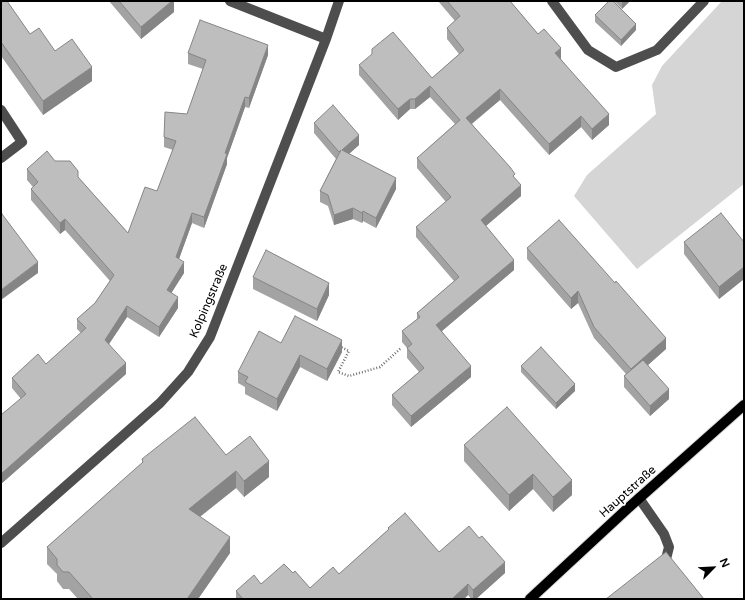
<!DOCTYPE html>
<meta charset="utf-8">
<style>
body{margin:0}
#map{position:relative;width:745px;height:600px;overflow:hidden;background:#fff;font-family:"Varela Round",sans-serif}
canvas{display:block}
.frame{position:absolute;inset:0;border:2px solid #000;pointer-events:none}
.north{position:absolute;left:693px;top:548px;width:40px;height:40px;-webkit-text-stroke:3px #fff;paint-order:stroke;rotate:66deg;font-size:11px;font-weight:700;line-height:16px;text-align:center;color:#000}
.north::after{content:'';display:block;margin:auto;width:14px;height:18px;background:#000;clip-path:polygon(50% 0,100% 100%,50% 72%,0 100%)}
</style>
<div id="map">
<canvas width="745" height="600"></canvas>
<div class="frame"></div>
<div class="north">N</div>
</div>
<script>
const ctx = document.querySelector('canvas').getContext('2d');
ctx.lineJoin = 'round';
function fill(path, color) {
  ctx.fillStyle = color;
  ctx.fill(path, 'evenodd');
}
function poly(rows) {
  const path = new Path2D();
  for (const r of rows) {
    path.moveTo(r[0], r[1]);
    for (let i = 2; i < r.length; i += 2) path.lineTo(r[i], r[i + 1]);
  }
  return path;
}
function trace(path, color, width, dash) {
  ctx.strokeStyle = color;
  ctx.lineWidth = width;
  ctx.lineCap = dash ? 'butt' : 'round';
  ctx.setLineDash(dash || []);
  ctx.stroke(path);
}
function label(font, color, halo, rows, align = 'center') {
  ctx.font = font + ' "Varela Round",sans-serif';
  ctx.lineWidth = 3.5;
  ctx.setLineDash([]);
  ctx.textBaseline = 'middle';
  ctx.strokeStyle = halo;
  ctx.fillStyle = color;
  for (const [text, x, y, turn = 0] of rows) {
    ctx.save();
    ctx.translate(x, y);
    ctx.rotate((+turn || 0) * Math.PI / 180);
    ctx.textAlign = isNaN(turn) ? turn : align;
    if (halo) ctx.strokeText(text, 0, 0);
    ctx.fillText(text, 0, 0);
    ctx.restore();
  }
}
fill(poly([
 [722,1,744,1,744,184,637,269,574,196,587,175,656,114,652,85,662,66]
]), '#d5d5d5');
const major = poly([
 [530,599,627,509,744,405]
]);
trace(major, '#dbdbdb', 12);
trace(poly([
 [339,346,349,351,338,372,349,376,380,367,401,348]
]), '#707070', 2.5, [1, 2]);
trace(poly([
 [230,1,326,39],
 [552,1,588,50,616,67,657,50,704,1],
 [1,110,22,142,1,158],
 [639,498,664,534,669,547,666,559,661,563],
 [1,543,160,403,188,372,210,337,326,39,339,1]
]), '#4e4e4e', 10);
trace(major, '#000', 10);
fill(poly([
 [1,1,30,34,55,51,92,81,43,115,1,56],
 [109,1,174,1,174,12,141,39],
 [438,1,510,1,538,34,561,58,561,59,609,125,592,140,581,127,549,155,500,100,472,124,515,179,521,196,486,226,514,270,442,331,471,377,411,427,392,405,392,395,419,372,407,358,407,348,402,342,402,331,417,319,417,313,454,281,416,237,416,227,446,202,417,168,417,158,455,124,430,97,415,109,410,109,398,120,359,75,359,65,432,78,459,54,447,39,447,28,455,21],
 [614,1,630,1,622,9],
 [595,15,636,30,621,46,595,22],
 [188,53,268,55,249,108,245,107,227,158,227,164,204,228,192,223,179,259,184,273,171,293,178,308,159,337,127,317,109,344,126,374,1,484,1,415,21,399,12,388,12,378,46,364,81,333,77,329,77,319,95,303,110,281,65,230,60,234,31,200,31,189,33,187,27,180,27,169,55,161,78,177,128,233,157,191,173,150,164,147,164,137,187,114,203,69,188,64],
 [314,123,359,145,349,154,396,189,376,228,363,221,362,223,353,219,334,225,328,206,320,202,320,191,336,159,314,133],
 [684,242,744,242,744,279,719,299,684,254],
 [527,248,666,349,648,365,669,399,650,416,624,387,624,376,626,374,594,338,578,303,571,309,527,259],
 [253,277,329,295,317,321,253,289],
 [281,343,342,352,327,381,300,367,277,411,245,394,245,387,238,383,238,372],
 [521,366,575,391,556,409,521,372],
 [464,445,572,480,572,495,553,512,533,489,509,511,464,461],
 [226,455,269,477,244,497,236,488,200,517,230,553,198,599,78,599,69,589,63,589,57,581,57,574,47,564,47,547,142,463,142,459],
 [743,503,744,503,744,525,743,524],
 [388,528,439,552,505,573,476,599,471,599,468,595,464,599,236,599,236,591,261,584,293,573,310,588,339,574,388,530]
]), '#a3a3a3');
fill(poly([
 [172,1,174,1,174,12,141,39,141,27],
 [622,1,630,1,622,9],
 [636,24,636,30,621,46,621,40],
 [268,45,268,55,249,108,249,98],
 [561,48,561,58,555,63,555,53],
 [92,67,92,81,43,115,43,101],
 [430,86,430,97,415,109,415,99],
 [500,89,500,100,466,128,466,118],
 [245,97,245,107,227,158,227,164,204,228,204,217,225,153],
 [410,99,410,109,398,120,398,109],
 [609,114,609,125,592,140,592,129],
 [581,116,581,127,549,155,549,144],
 [359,135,359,145,342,160,342,150],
 [396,178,396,189,376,228,376,218],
 [521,185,521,196,481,230,481,220],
 [353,208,353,219,334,225,334,215],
 [363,211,363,221,362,223,362,213],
 [192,213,192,223,176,267,176,257],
 [65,219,65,230,60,234,60,223],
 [514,260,514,270,436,336,436,325],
 [38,262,38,273,1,300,1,290],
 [184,262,184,273,167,300,167,290],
 [744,267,744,279,719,299,719,287],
 [329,283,329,295,317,321,317,309],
 [578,291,578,303,571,309,571,298],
 [178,297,178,308,159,337,159,327],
 [127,306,127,317,105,350,105,340],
 [666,338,666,349,631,380,631,369],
 [342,340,342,352,327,381,327,369],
 [300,355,300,367,277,411,277,399],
 [126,363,126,374,1,484,1,474],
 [471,366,471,377,411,427,411,416],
 [575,384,575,391,556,409,556,403],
 [669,389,669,399,650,416,650,406],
 [269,461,269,477,244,497,244,481],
 [236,471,236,488,189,525,189,509],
 [533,474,533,489,509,511,509,495],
 [572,480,572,495,553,512,553,497],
 [230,537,230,553,198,599,187,599],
 [505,562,505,573,476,599,473,599,473,590],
 [468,584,468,595,464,599,452,599]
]), '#858585');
const building = poly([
 [1,1,7,1,30,34,39,28,55,51,72,39,92,67,43,101,1,42,1,1],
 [119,1,172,1,141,27,119,1],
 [447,1,510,1,538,34,544,29,561,48,555,53,609,114,592,129,581,116,549,144,500,89,466,118,510,167,515,174,513,176,521,185,481,220,514,260,436,325,471,366,411,416,392,395,424,368,407,348,412,344,402,331,420,317,417,313,459,277,416,227,451,197,417,158,460,120,430,86,415,99,410,99,398,109,359,65,372,54,372,49,393,32,432,78,464,50,447,28,460,16,447,1],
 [609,1,613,1,636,24,621,40,595,15,609,1],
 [200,20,268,45,249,98,245,97,225,153,227,154,204,217,192,213,176,257,184,262,167,290,178,297,159,327,127,306,105,340,126,363,1,474,1,415,26,394,12,378,38,354,46,364,86,328,77,319,95,303,114,275,65,219,60,223,31,189,38,182,27,169,47,151,55,161,70,161,78,171,78,177,128,233,145,187,157,191,176,141,164,137,165,112,187,114,206,60,188,53,200,20],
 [333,105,359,135,342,150,396,178,376,218,363,211,362,213,353,208,334,215,328,195,320,191,341,150,339,152,314,123,333,105],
 [721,213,744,242,744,267,719,287,684,242,721,213],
 [2,214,38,262,1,290,1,215,2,214],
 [559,220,615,283,616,281,666,338,631,369,594,327,578,291,571,298,527,248,559,220],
 [266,250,329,283,317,309,253,277,266,250],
 [295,316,342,340,327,369,300,355,277,399,245,382,248,377,238,372,259,331,281,343,295,316],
 [541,347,575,384,556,403,521,366,541,347],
 [643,360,669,389,650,406,624,376,643,360],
 [507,407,572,480,553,497,533,474,509,495,464,445,507,407],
 [195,417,226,455,250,436,269,461,244,481,236,471,189,509,230,537,187,599,93,599,69,572,63,572,57,565,57,559,47,547,143,462,142,459,195,417],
 [405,513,439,552,469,526,479,538,482,536,505,562,473,590,468,584,452,599,243,599,236,591,254,575,261,584,284,564,293,573,295,571,310,588,333,567,339,574,389,529,388,528,405,513],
 [666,552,704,599,606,599,666,552]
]);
fill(building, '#bebebe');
trace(building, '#858585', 1);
label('12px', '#000', '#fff', [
 ["Kolpingstraße",209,301,-67],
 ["Hauptstraße",628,492,-42]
]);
</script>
